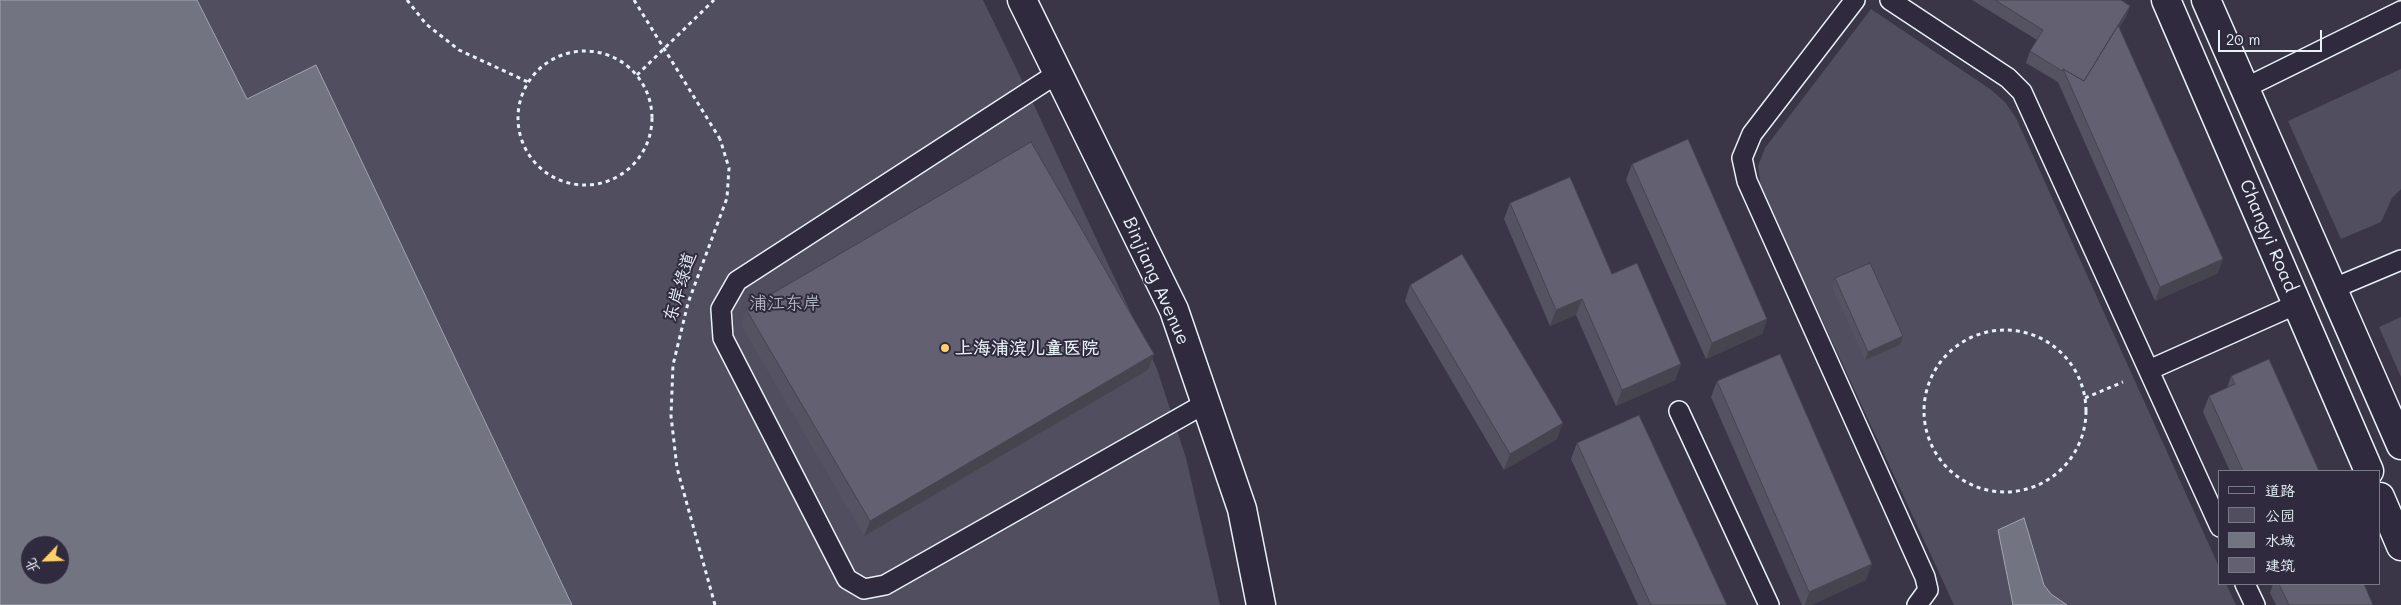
<!DOCTYPE html>
<meta charset="utf-8">
<style>
body{margin:0}
#map{position:relative;width:2401px;height:605px;overflow:hidden;background:#3a3648;font-family:Mali,"LXGW WenKai TC",sans-serif}
canvas{display:block}
.legend{position:absolute;left:2218px;top:470px;width:162px;height:115px;box-sizing:border-box;background:#2f2a3d;border:1px solid #797a88;margin:0;padding:6px 9px;list-style:none;font-size:15px;color:#e8f1f8}
.legend li{display:flex;align-items:center;gap:10px;height:25px}
.legend b{width:25px;border:1px solid #797a88}
.north{position:absolute;left:20px;top:535px;width:50px;height:50px;box-sizing:border-box;background:#2f2a3d;border:1px solid #797a88;border-radius:50%;rotate:246deg;font-size:14px;font-weight:700;line-height:20px;text-align:center;color:#e8f1f8}
.north::after{content:'';display:block;margin:auto;width:18px;height:22px;background:#ffd166;clip-path:polygon(50% 0,100% 100%,50% 72%,0 100%)}
.scale{position:absolute;left:2218px;top:30px;width:104px;height:22px;box-sizing:border-box;border:2px solid #e8f1f8;border-top:0;padding-left:6px;font-size:15px;line-height:18px;white-space:nowrap;color:#e8f1f8;-webkit-text-stroke:4px #2f2a3d;paint-order:stroke}
</style>
<div id="map">
<canvas width="2401" height="605"></canvas>
<ul class="legend">
<li><b style="height:6px;background:#2f2a3d"></b>道路</li>
<li><b style="height:14px;background:#504e5f"></b>公园</li>
<li><b style="height:14px;background:#737482"></b>水域</li>
<li><b style="height:14px;background:#636171"></b>建筑</li>
</ul>
<div class="north">北</div>
<div class="scale">20 m</div>
</div>
<script>
const ctx = document.querySelector('canvas').getContext('2d');
ctx.lineJoin = 'round';
function fill(path, color) {
  ctx.fillStyle = color;
  ctx.fill(path, 'evenodd');
}
function poly(rows) {
  const path = new Path2D();
  for (const r of rows) {
    if (r.length === 3) {
      path.moveTo(r[0] + r[2], r[1]);
      path.arc(r[0], r[1], r[2], 0, 2 * Math.PI);
      continue;
    }
    path.moveTo(r[0], r[1]);
    for (let i = 2; i < r.length; i += 2) path.lineTo(r[i], r[i + 1]);
  }
  return path;
}
function trace(path, color, width, dash) {
  ctx.strokeStyle = color;
  ctx.lineWidth = width;
  ctx.lineCap = dash ? 'butt' : 'round';
  ctx.setLineDash(dash || []);
  ctx.stroke(path);
}
function label(font, color, halo, rows, align = 'center') {
  ctx.font = font + ' Mali,"LXGW WenKai TC",sans-serif';
  ctx.lineWidth = 4;
  ctx.setLineDash([]);
  ctx.textBaseline = 'middle';
  ctx.strokeStyle = halo;
  ctx.fillStyle = color;
  for (const [text, x, y, turn = 0] of rows) {
    ctx.save();
    ctx.translate(x, y);
    ctx.rotate((+turn || 0) * Math.PI / 180);
    ctx.textAlign = isNaN(turn) ? turn : align;
    if (halo) ctx.strokeText(text, 0, 0);
    ctx.fillText(text, 0, 0);
    ctx.restore();
  }
}
fill(poly([
 [197,0,983,0,1033,103,1157,369,1186,458,1220,605,572,605,316,65,246,99],
 [1871,9,1990,89,2005,102,2016,118,2220,569,2220,584,2226,584,2236,605,1954,605,1761,188,1758,166,1765,148],
 [2401,69,2401,189,2392,198,2381,222,2341,239,2288,121],
 [2401,317,2401,377,2379,327]
]), '#504e5f');
const water = poly([
 [0,0,197,0,247,99,316,65,572,605,0,605,0,0],
 [30,545,60,545,60,575,30,575,30,545],
 [2024,518,2044,585,2051,594,2067,605,2013,605,1998,530,2024,518]
]);
fill(water, '#737482');
trace(water, '#a2a6b1', 1);
const lane = poly([
 [1855,0,1752,134,1742,158,1747,181,1925,577,1928,590,1917,605],
 [1890,0,2008,78,2022,92,2220,527],
 [1058,73,737,281,721,309,723,338,847,579,864,589,885,585,1206,403],
 [2245,88,2401,11],
 [2332,289,2401,260],
 [2149,370,2297,304],
 [1679,411,1769,605],
 [2245,584,2255,605]
]);
const street = poly([
 [1022,0,1174,310,1242,509,1261,605]
]);
const secondary = poly([
 [2166,0,2369,471],
 [2206,0,2401,445],
 [2380,497,2401,546]
]);
trace(lane, '#e8f1f8', 22);
trace(street, '#e8f1f8', 31);
trace(secondary, '#e8f1f8', 31);
trace(poly([
 [407,0,426,24,459,50,528,82],
 [585,118,67],
 [637,75,714,0],
 [2005,411,81],
 [2085,398,2123,382],
 [715,605,677,468,671,416,673,365,688,303,727,198,729,168,720,139]
]), '#e8f1f8', 3, [4, 4]);
trace(lane, '#2f2a3d', 19);
trace(street, '#2f2a3d', 28);
trace(secondary, '#2f2a3d', 28);
trace(poly([
 [634,0,720,139]
]), '#e8f1f8', 3, [4, 4]);
fill(poly([
 [1972,0,2121,0,2130,6,2126,17,2119,28,2218,273,2155,301,2058,82,2026,63,2030,51,2037,40],
 [1632,164,1767,319,1762,334,1706,359,1626,180],
 [1510,203,1612,274,1681,364,1675,380,1616,406,1576,315,1550,326,1504,219],
 [1835,278,1903,336,1900,345,1865,360,1832,287],
 [1410,285,1557,439,1504,470,1405,301],
 [746,309,1154,354,1148,370,864,536,741,325],
 [2231,376,2319,471,2230,471,2203,412,2209,396,2227,388],
 [1717,381,1866,580,1811,605,1802,605,1711,397],
 [1577,443,1727,605,1638,605,1571,459],
 [2273,584,2364,584,2373,605,2276,605,2270,593]
]), '#555361');
fill(poly([
 [2130,6,2126,17,2079,95,2083,83],
 [2223,259,2218,273,2155,301,2160,287],
 [1582,299,1576,315,1550,326,1556,310],
 [1767,319,1762,334,1706,359,1712,343],
 [1903,336,1900,345,1865,360,1868,352],
 [1154,354,1148,370,864,536,870,521],
 [1681,364,1675,380,1616,406,1622,390],
 [1563,423,1557,439,1504,470,1510,454],
 [1872,564,1866,580,1811,605,1805,605,1809,592]
]), '#45444f');
const building = poly([
 [1995,0,2121,0,2130,6,2084,81,2063,69,2062,71,2030,51,2043,30,1995,0],
 [2118,25,2223,259,2160,287,2063,69,2084,81,2118,25],
 [1688,139,1767,319,1712,343,1632,164,1688,139],
 [1031,142,1154,354,870,521,746,309,1031,142],
 [1570,177,1612,274,1637,263,1681,364,1622,390,1582,299,1556,310,1510,203,1570,177],
 [1462,254,1563,423,1510,454,1410,285,1462,254],
 [1870,263,1903,336,1868,352,1835,278,1870,263],
 [1780,354,1872,564,1809,592,1717,381,1780,354],
 [2269,359,2319,471,2243,471,2209,396,2235,384,2231,376,2269,359],
 [1639,415,1727,605,1651,605,1577,443,1639,415],
 [2279,584,2364,584,2373,605,2289,605,2279,584]
]);
fill(building, '#636171');
trace(building, '#45444f', 1);
for (const [x, y, r, color] of [
 [945,348,5,"#ffd166"]
]) {
  const dot = new Path2D();
  dot.arc(x, y, r, 0, 2 * Math.PI);
  ctx.fillStyle = color;
  ctx.fill(dot);
  trace(dot, '#2f2a3d', 2);
}
label('18px', '#e8f1f8', '#2f2a3d', [
 ["Changyi Road",2268,236,67],
 ["Binjiang Avenue",1156,281,66],
 ["东岸绿道",680,287,-73]
]);
label('18px', '#b3b8c2', '#2f2a3d', [
 ["浦江东岸",785,303]
]);
label('bold 18px', '#e8f1f8', '#2f2a3d', [
 ["上海浦滨儿童医院",955,348]
], 'left');
</script>
